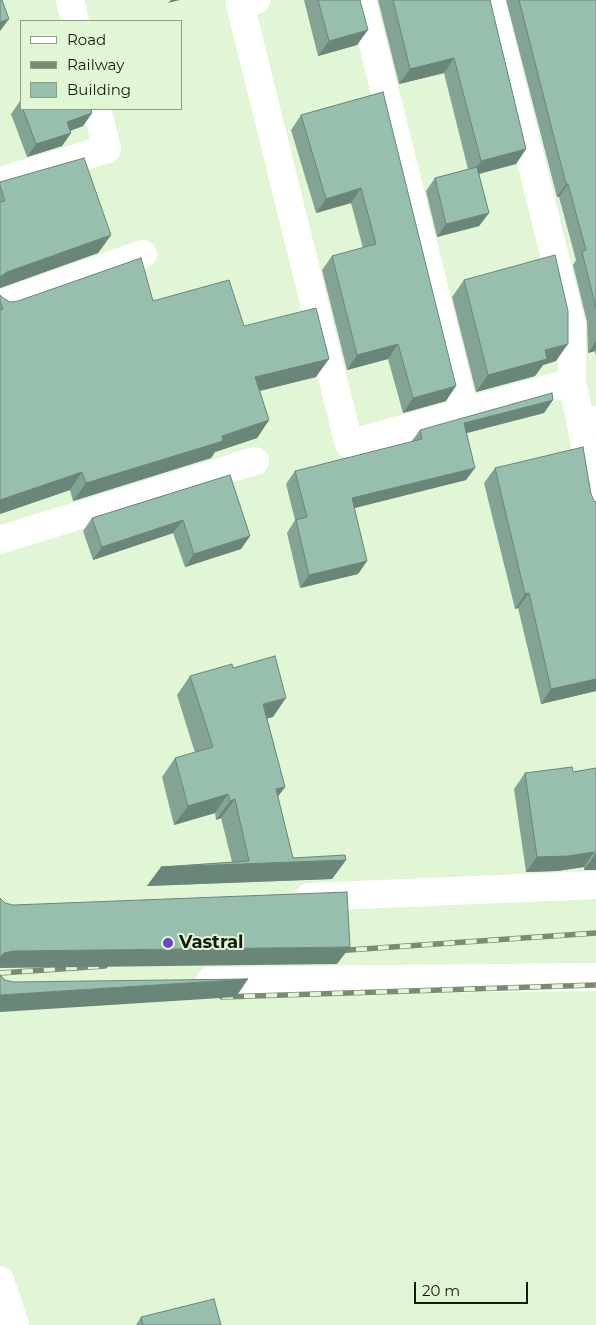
<!DOCTYPE html>
<style>
body{margin:0}
#map{position:relative;width:596px;height:1325px;overflow:hidden;background:#e1f6d4;font-family:Montserrat,sans-serif}
canvas{display:block}
.legend{position:absolute;left:20px;top:20px;width:162px;height:90px;box-sizing:border-box;background:#e1f6d4;border:1px solid #8f9e85;margin:0;padding:6px 9px;list-style:none;font-size:15px;color:#151b0f}
.legend li{display:flex;align-items:center;gap:10px;height:25px}
.legend b{width:25px;border:1px solid #8f9e85}
.scale{position:absolute;left:414px;top:1282px;width:114px;height:22px;box-sizing:border-box;border:2px solid #151b0f;border-top:0;padding-left:6px;font-size:15px;line-height:18px;white-space:nowrap;color:#151b0f;-webkit-text-stroke:4px #e1f6d4;paint-order:stroke}
</style>
<div id="map">
<canvas width="596" height="1325"></canvas>
<ul class="legend">
<li><b style="height:6px;background:#fff"></b>Road</li>
<li><b style="height:6px;background:#7d8a73"></b>Railway</li>
<li><b style="height:14px;background:#98bfad"></b>Building</li>
</ul>
<div class="scale">20 m</div>
</div>
<script>
const ctx = document.querySelector('canvas').getContext('2d');
ctx.lineJoin = 'round';
function poly(rows) {
  const path = new Path2D();
  for (const r of rows) {
    path.moveTo(r[0], r[1]);
    for (let i = 2; i < r.length; i += 2) path.lineTo(r[i], r[i + 1]);
  }
  return path;
}
function trace(path, color, width, dash) {
  ctx.strokeStyle = color;
  ctx.lineWidth = width;
  ctx.lineCap = dash ? 'butt' : 'round';
  ctx.setLineDash(dash || []);
  ctx.stroke(path);
}
function fill(path, color) {
  ctx.fillStyle = color;
  ctx.fill(path, 'evenodd');
}
function label(font, color, halo, rows, align = 'center') {
  ctx.font = font + ' Montserrat,sans-serif';
  ctx.lineWidth = 4;
  ctx.setLineDash([]);
  ctx.textBaseline = 'middle';
  ctx.strokeStyle = halo;
  ctx.fillStyle = color;
  for (const [text, x, y, turn = 0] of rows) {
    ctx.save();
    ctx.translate(x, y);
    ctx.rotate((+turn || 0) * Math.PI / 180);
    ctx.textAlign = isNaN(turn) ? turn : align;
    if (halo) ctx.strokeText(text, 0, 0);
    ctx.fillText(text, 0, 0);
    ctx.restore();
  }
}
trace(poly([
 [70,0,75,21],
 [256,0,240,4,349,444,572,382,581,424],
 [362,0,465,412],
 [491,0,572,326,572,382],
 [0,181,107,149,97,109],
 [0,304,143,254],
 [596,420,581,424,596,506],
 [0,540,255,461],
 [0,1280,15,1325]
]), '#fff', 28);
trace(poly([
 [309,897,596,885],
 [210,981,596,977]
]), '#fff', 28);
const rail = poly([
 [334,951,596,933],
 [0,973,105,966],
 [222,997,596,985]
]);
trace(rail, '#7d8a73', 5.5);
trace(rail, '#e1f6d4', 4, [11]);
fill(poly([
 [304,0,360,0,357,45,318,56],
 [378,0,490,0,526,149,516,164,479,174,489,213,479,226,437,237,426,191,435,178,468,169,444,73,399,84],
 [506,0,596,0,596,356,595,351,588,353,587,322,573,265,576,260,559,197,557,197],
 [383,92,446,401,403,413,388,359,347,370,322,270,332,256,363,248,351,203,316,213,291,130,301,115],
 [20,101,21,101,21,109,91,109,92,113,83,126,70,131,71,133,62,146,27,157,11,114],
 [0,182,111,235,98,253,0,288],
 [464,280,556,361,543,365,535,376,476,392,452,297],
 [0,295,3,298,10,302,153,301,244,326,316,377,260,391,269,420,257,438,215,452,211,458,73,501,70,490,0,514],
 [544,413,467,433,466,480,354,508,367,561,358,574,300,588,287,533,295,520,286,484,295,471,411,442,420,430],
 [495,468,591,494,594,501,596,502,596,691,541,704,518,608,515,609,484,483],
 [230,475,250,536,241,549,185,567,173,533,93,560,83,531,92,518],
 [233,668,273,717,267,718,285,787,278,796,293,858,346,860,332,879,147,886,161,867,232,862,221,818,216,820,215,813,174,825,162,777,175,758,195,753,177,695,190,676],
 [596,768,596,870,584,870,584,867,557,871,526,872,514,789,525,773,573,772],
 [141,1317,221,1325,136,1325]
]), '#83a495');
fill(poly([
 [171,0,180,0,168,3],
 [9,19,0,31,0,22],
 [368,30,357,45,318,56,329,41],
 [454,58,444,73,399,84,410,69],
 [92,113,83,126,58,135,67,122],
 [71,133,62,146,27,157,36,144],
 [526,149,516,164,470,176,481,161],
 [566,184,568,184,559,197,557,197],
 [361,188,351,203,316,213,326,199],
 [489,213,479,226,437,237,446,224],
 [111,235,98,253,0,288,0,277,7,272],
 [596,341,596,349,595,351,588,353],
 [398,344,388,359,347,370,357,355],
 [568,344,556,361,543,365,535,376,476,392,488,375,545,350],
 [329,359,316,377,242,395,255,377],
 [456,386,446,401,403,413,413,398],
 [553,400,544,413,455,436,464,423],
 [269,420,257,438,215,452,211,458,73,501,86,483],
 [475,468,466,480,343,511,352,498],
 [82,472,70,490,0,514,0,500],
 [183,520,173,533,93,560,102,547],
 [250,536,241,549,185,567,194,554],
 [367,561,358,574,300,588,309,575],
 [529,593,518,608,515,609,525,594],
 [596,679,596,691,541,704,551,689],
 [286,698,273,717,250,723,263,704],
 [285,787,271,806,276,789],
 [228,794,215,813,174,825,188,806],
 [235,799,221,818,216,820,230,801],
 [594,852,584,867,557,871,526,872,537,857],
 [595,855,596,855,596,870,584,870],
 [346,860,332,879,147,886,161,867],
 [350,947,337,964,0,968,0,957,4,953,12,951],
 [248,979,236,997,0,1012,0,995]
]), '#6a8679');
const building = poly([
 [0,0,2,0,9,19,0,22,0,0],
 [318,0,360,0,368,30,329,41,318,0],
 [393,0,490,0,526,149,481,161,454,58,410,69,393,0],
 [519,0,596,0,596,308,582,252,586,250,568,184,566,184,519,0],
 [383,92,456,386,413,398,398,344,357,355,332,256,376,244,361,188,326,199,301,115,383,92],
 [23,109,91,109,92,113,67,122,71,133,36,144,23,109],
 [84,158,111,235,7,272,0,277,0,202,5,201,0,186,0,182,84,158],
 [477,167,489,213,446,224,435,178,477,167],
 [555,255,568,311,568,344,545,350,547,359,488,375,464,280,555,255],
 [141,258,153,301,229,280,244,326,316,308,329,359,255,377,269,420,222,436,223,441,86,483,82,472,0,500,0,309,3,309,0,301,0,295,3,298,10,302,18,301,141,258],
 [552,393,553,400,464,423,475,468,352,498,367,561,309,575,296,520,307,517,295,471,422,439,420,430,552,393],
 [583,447,591,494,594,501,596,502,596,679,551,689,529,593,525,594,495,468,583,447],
 [230,475,250,536,194,554,183,520,102,547,92,518,230,475],
 [275,656,286,698,263,704,285,787,276,789,293,858,345,855,346,860,161,867,249,861,235,799,230,801,228,794,188,806,175,758,213,747,190,676,232,664,233,668,275,656],
 [572,767,573,772,596,768,596,855,595,855,594,852,568,856,537,857,525,773,572,767],
 [347,892,350,947,12,951,4,953,0,957,0,898,5,903,13,905,347,892],
 [0,975,5,980,13,982,248,979,0,995,0,975],
 [214,1299,221,1325,143,1325,141,1317,214,1299]
]);
fill(building, '#98bfad');
trace(building, '#6a8679', 1);
for (const [x, y, r, color] of [
 [168,943,6,"#6c47bf"]
]) {
  const dot = new Path2D();
  dot.arc(x, y, r, 0, 2 * Math.PI);
  ctx.fillStyle = color;
  ctx.fill(dot);
  trace(dot, '#e1f6d4', 2);
}
label('bold 18px', '#151b0f', '#e1f6d4', [
 ["Vastral",179,943]
], 'left');
</script>
